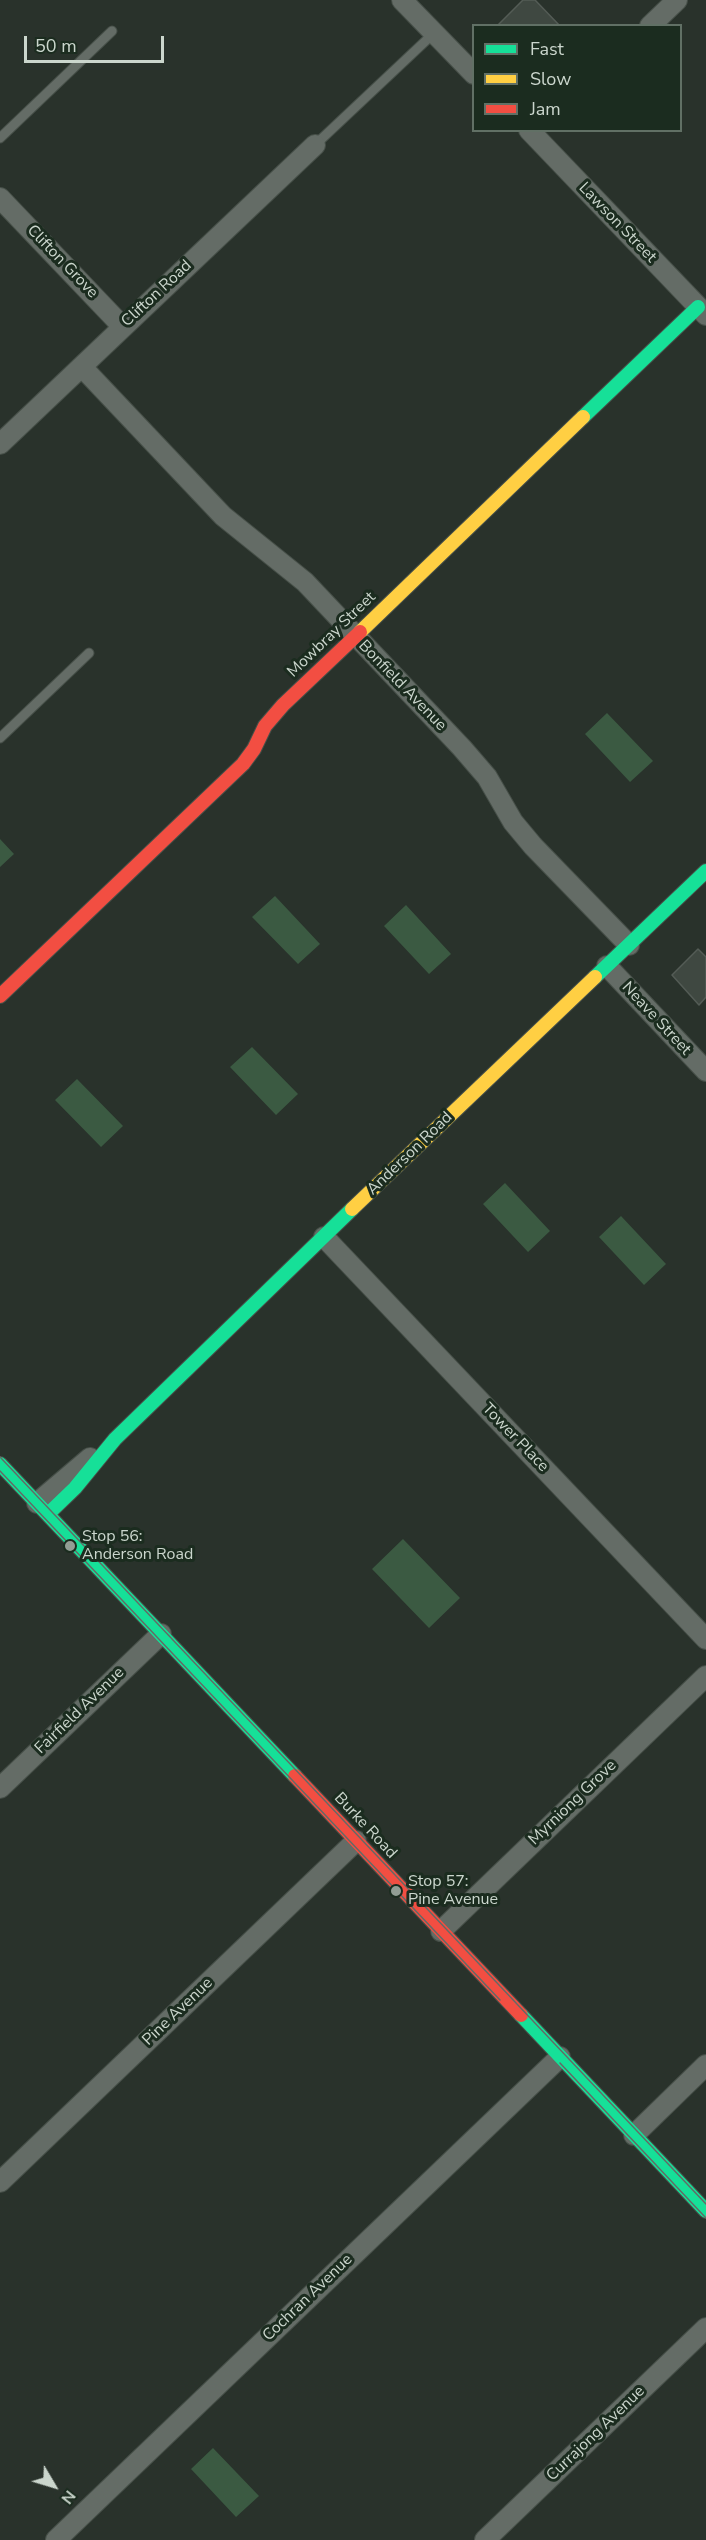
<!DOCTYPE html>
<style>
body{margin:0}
#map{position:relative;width:706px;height:2540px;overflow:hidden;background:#29322b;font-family:"Nunito Sans",sans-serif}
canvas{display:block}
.legend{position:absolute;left:472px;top:24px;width:210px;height:108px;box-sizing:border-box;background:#1b2c1f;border:2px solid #617065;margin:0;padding:8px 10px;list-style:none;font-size:18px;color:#cbd6cd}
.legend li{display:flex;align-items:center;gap:12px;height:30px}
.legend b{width:30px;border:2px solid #617065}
.north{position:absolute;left:24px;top:2456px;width:60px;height:60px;-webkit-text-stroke:4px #1b2c1f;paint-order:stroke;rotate:128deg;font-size:16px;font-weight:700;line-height:24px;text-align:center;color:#cbd6cd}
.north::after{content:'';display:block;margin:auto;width:21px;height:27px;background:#cbd6cd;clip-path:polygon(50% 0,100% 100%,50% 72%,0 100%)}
.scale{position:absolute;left:24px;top:36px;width:140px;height:27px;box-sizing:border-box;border:3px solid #cbd6cd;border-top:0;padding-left:8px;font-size:18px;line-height:21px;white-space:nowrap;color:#cbd6cd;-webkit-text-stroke:4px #1b2c1f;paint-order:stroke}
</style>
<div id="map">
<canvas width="706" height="2540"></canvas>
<ul class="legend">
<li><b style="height:8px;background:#16e098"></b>Fast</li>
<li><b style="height:8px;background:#ffcf43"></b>Slow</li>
<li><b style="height:8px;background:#f24e42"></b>Jam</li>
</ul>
<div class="north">N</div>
<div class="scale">50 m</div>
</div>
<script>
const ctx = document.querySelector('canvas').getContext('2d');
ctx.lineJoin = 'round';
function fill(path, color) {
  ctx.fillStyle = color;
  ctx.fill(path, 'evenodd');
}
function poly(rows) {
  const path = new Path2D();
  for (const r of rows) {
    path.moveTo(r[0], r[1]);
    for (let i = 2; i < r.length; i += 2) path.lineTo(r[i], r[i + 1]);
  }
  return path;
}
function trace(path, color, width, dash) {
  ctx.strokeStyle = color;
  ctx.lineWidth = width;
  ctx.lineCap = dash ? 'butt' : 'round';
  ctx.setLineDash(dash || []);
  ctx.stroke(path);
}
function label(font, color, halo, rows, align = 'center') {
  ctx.font = font + ' "Nunito Sans",sans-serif';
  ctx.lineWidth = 6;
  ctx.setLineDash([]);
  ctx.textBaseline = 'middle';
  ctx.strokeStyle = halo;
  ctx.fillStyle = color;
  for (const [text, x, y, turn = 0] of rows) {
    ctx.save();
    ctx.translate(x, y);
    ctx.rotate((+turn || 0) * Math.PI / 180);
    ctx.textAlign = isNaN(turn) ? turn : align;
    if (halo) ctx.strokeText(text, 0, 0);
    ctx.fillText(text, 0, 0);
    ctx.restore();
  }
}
fill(poly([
 [607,713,653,761,630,782,585,734],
 [0,839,14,854,0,867],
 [275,896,320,944,298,964,252,917],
 [406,905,451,954,429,974,384,926],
 [252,1047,298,1094,276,1115,230,1067],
 [77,1079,123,1126,101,1147,55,1100],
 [505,1183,550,1231,528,1252,483,1204],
 [621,1216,666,1264,644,1285,599,1237],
 [403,1539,460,1598,429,1628,372,1569],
 [213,2448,259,2496,236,2517,191,2469]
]), '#3b5a42');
const building = poly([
 [523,0,535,0,560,26,497,26,523,0],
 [698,949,706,957,706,997,699,1005,672,975,698,949]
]);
fill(building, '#3f4841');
trace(building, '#545c56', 1.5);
const lane = poly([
 [0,138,112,31],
 [315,145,434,33],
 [0,738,89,653]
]);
const street = poly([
 [402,0,474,74],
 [650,26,677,0],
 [529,130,706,315],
 [0,198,123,327],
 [82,367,223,516,305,582,462,748,487,777,513,822,533,846,629,945],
 [0,444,315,145],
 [607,966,706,1071],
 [324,1237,706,1639],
 [37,1503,90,1458],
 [0,1788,161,1634],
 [441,1931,706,1676],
 [634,2135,706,2065],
 [0,2182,356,1841],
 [56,2540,560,2057],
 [485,2540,706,2328]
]);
const fast = poly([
 [583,417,698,307],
 [595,977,706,871],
 [0,1464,295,1776],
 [48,1514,75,1488,115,1439,352,1209],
 [521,2015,706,2211]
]);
const slow = poly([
 [360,632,583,417],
 [352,1209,595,977]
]);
const jam = poly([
 [0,996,243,764,254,749,265,726,283,705,360,632],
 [295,1776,521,2015]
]);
trace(lane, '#464f48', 11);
trace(street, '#464f48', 22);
trace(fast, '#464f48', 16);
trace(slow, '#464f48', 16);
trace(jam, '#464f48', 16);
trace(lane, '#646c66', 9);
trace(street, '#646c66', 20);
trace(fast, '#16e098', 14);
trace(slow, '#ffcf43', 14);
trace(jam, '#f24e42', 14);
trace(poly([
 [0,1457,706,2204],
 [0,1471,500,2000],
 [560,2063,706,2218]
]), '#646a66', 1.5);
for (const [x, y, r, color] of [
 [70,1546,6,"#929d94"],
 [396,1891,6,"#929d94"]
]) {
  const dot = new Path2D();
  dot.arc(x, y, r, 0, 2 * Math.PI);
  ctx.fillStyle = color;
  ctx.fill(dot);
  trace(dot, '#1b2c1f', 2);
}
label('16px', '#cbd6cd', '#1b2c1f', [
 ["Lawson Street",617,223,46],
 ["Clifton Grove",62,262,46],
 ["Clifton Road",157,294,-43],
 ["Mowbray Street",332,635,-44],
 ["Bonfield Avenue",402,686,46],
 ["Neave Street",656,1019,47],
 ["Anderson Road",410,1154,-44],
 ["Tower Place",515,1438,46],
 ["Fairfield Avenue",80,1711,-44],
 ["Myrniong Grove",573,1803,-44],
 ["Burke Road",365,1826,47],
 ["Pine Avenue",178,2012,-44],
 ["Cochran Avenue",308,2298,-44],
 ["Currajong Avenue",596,2434,-44]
]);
label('16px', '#cbd6cd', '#1b2c1f', [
 ["Stop 56:",82,1537],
 ["Anderson Road",82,1555],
 ["Stop 57:",408,1882],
 ["Pine Avenue",408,1900]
], 'left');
</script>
